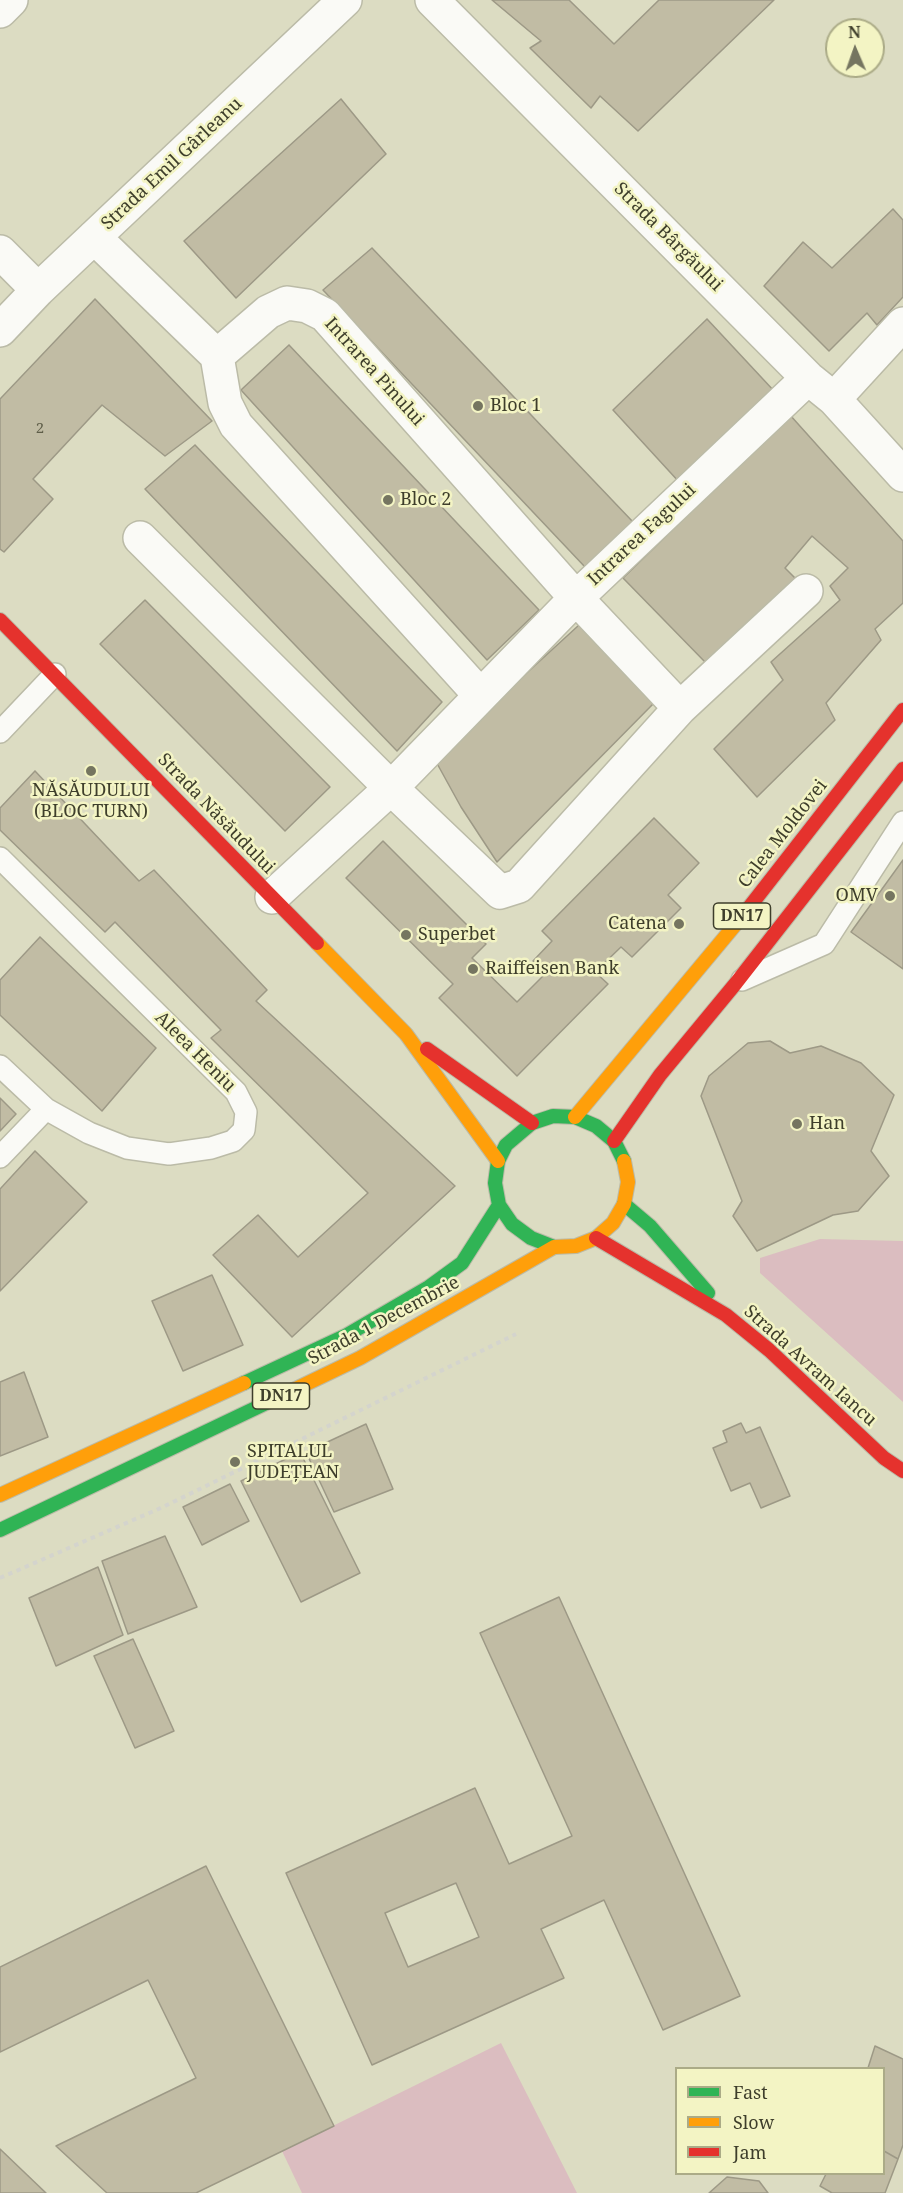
<!DOCTYPE html>
<meta charset="utf-8">
<style>
body{margin:0}
#map{position:relative;width:903px;height:2193px;overflow:hidden;background:#dcdcc2;font-family:"Noto Serif",serif}
canvas{display:block}
.legend{position:absolute;left:675px;top:2067px;width:210px;height:108px;box-sizing:border-box;background:#f3f4c4;border:2px solid #abab87;margin:0;padding:8px 10px;list-style:none;font-size:18px;color:#3e3e2b}
.legend li{display:flex;align-items:center;gap:12px;height:30px}
.legend b{width:30px;border:2px solid #abab87}
.north{position:absolute;left:825px;top:18px;width:60px;height:60px;box-sizing:border-box;background:#f3f4c4;border:2px solid #abab87;border-radius:50%;rotate:358deg;font-size:16px;font-weight:700;line-height:24px;text-align:center;color:#3e3e2b}
.north::after{content:'';display:block;margin:auto;width:21px;height:27px;background:#757560;clip-path:polygon(50% 0,100% 100%,50% 72%,0 100%)}
</style>
<div id="map">
<canvas width="903" height="2193"></canvas>
<ul class="legend">
<li><b style="height:8px;background:#30b455"></b>Fast</li>
<li><b style="height:8px;background:#ff9f0a"></b>Slow</li>
<li><b style="height:8px;background:#e5322d"></b>Jam</li>
</ul>
<div class="north">N</div>
</div>
<script>
const ctx = document.querySelector('canvas').getContext('2d');
ctx.lineJoin = 'round';
function fill(path, color) {
  ctx.fillStyle = color;
  ctx.fill(path, 'evenodd');
}
function poly(rows) {
  const path = new Path2D();
  for (const r of rows) {
    path.moveTo(r[0], r[1]);
    for (let i = 2; i < r.length; i += 2) path.lineTo(r[i], r[i + 1]);
  }
  return path;
}
function trace(path, color, width, dash) {
  ctx.strokeStyle = color;
  ctx.lineWidth = width;
  ctx.lineCap = dash ? 'butt' : 'round';
  ctx.setLineDash(dash || []);
  ctx.stroke(path);
}
function label(font, color, halo, rows, align = 'center') {
  ctx.font = font + ' "Noto Serif",serif';
  ctx.lineWidth = 5;
  ctx.setLineDash([]);
  ctx.textBaseline = 'middle';
  ctx.strokeStyle = halo;
  ctx.fillStyle = color;
  for (const [text, x, y, turn = 0] of rows) {
    ctx.save();
    ctx.translate(x, y);
    ctx.rotate((+turn || 0) * Math.PI / 180);
    ctx.textAlign = isNaN(turn) ? turn : align;
    if (halo) ctx.strokeText(text, 0, 0);
    ctx.fillText(text, 0, 0);
    ctx.restore();
  }
}
fill(poly([
 [820,1239,903,1241,903,1402,760,1273,760,1258],
 [501,2043,577,2193,302,2193,282,2151]
]), '#dbbdc0');
const building = poly([
 [492,0,569,0,614,44,659,0,774,0,638,131,600,96,591,108,530,48,541,41,492,0],
 [341,99,386,154,236,298,184,241,341,99],
 [893,209,903,220,903,297,877,325,867,313,829,351,764,286,803,242,832,268,893,209],
 [372,248,633,522,585,567,323,290,372,248],
 [95,299,212,421,165,456,102,405,33,479,53,499,4,552,0,549,0,399,95,299],
 [707,319,775,392,680,483,613,410,707,319],
 [289,345,539,610,487,660,241,390,289,345],
 [790,415,903,541,903,603,875,629,881,640,826,703,835,720,757,797,714,749,783,680,771,662,840,600,830,586,848,568,812,536,785,568,797,580,706,663,623,578,790,415],
 [195,445,442,702,397,751,145,489,195,445],
 [145,600,330,787,285,831,100,644,145,600],
 [579,625,654,703,497,862,461,807,434,758,579,625],
 [35,771,139,881,154,870,267,990,256,1001,455,1186,292,1337,213,1255,258,1215,298,1257,368,1193,211,1038,221,1030,115,922,105,932,0,830,0,808,35,771],
 [654,818,699,863,668,895,681,908,632,957,621,947,595,972,608,984,517,1076,439,998,453,984,346,878,383,841,486,944,472,958,517,1002,546,973,533,961,552,941,542,931,654,818],
 [903,860,903,969,851,932,903,860],
 [40,937,156,1048,102,1111,0,1015,0,980,40,937],
 [770,1041,790,1053,821,1046,861,1063,894,1095,871,1151,889,1176,858,1211,833,1215,757,1251,733,1216,742,1201,701,1096,709,1076,748,1043,770,1041],
 [0,1098,16,1114,0,1131,0,1098],
 [35,1151,87,1202,0,1291,0,1189,35,1151],
 [212,1275,243,1345,183,1371,152,1301,212,1275],
 [24,1372,48,1437,0,1456,0,1382,24,1372],
 [741,1423,746,1433,760,1427,790,1496,761,1508,750,1483,731,1491,713,1448,727,1442,723,1431,741,1423],
 [366,1424,393,1489,334,1512,306,1452,366,1424],
 [300,1452,360,1573,301,1602,241,1481,300,1452],
 [230,1484,249,1521,202,1545,183,1507,230,1484],
 [165,1536,197,1607,128,1634,102,1561,165,1536],
 [98,1567,123,1635,56,1666,29,1598,98,1567],
 [559,1597,740,1996,663,2030,604,1900,541,1929,564,1978,372,2065,286,1873,475,1788,509,1864,572,1836,480,1633,559,1597],
 [456,1883,479,1937,408,1967,385,1913,456,1883],
 [133,1639,174,1731,135,1748,94,1656,133,1639],
 [206,1866,334,2126,196,2193,107,2193,56,2146,196,2078,148,1980,0,2052,0,1967,206,1866],
 [875,2046,903,2059,903,2145,898,2159,884,2151,884,2068,868,2068,875,2046],
 [0,2149,46,2193,0,2193,0,2149],
 [884,2151,898,2159,885,2193,832,2193,820,2186,826,2174,884,2174,884,2151],
 [727,2177,759,2181,768,2193,709,2193,727,2177]
]);
fill(building, '#c1bca4');
trace(building, '#9d9986', 1.5);
const lane = poly([
 [0,732,55,674],
 [0,858,236,1092,246,1112,244,1130,233,1141,211,1148,169,1154,127,1148,89,1133,46,1109,0,1157],
 [742,980,824,944,903,822],
 [0,1066,46,1109]
]);
const street = poly([
 [432,0,808,378,834,399,903,475],
 [0,11,11,0],
 [94,237,217,356,268,312,287,303,307,306,325,315,576,598,680,708,519,886,500,892,391,788,140,538],
 [0,252,38,290],
 [0,330,38,290,345,0],
 [217,356,225,403,236,425,480,695],
 [834,399,903,324],
 [680,708,806,591],
 [272,897,391,788,576,598,808,378]
]);
const fast = poly([
 [624,1204,650,1226,708,1293],
 [554,1247,531,1238,512,1224,499,1205,495,1183,498,1161,506,1145,532,1123,553,1116,575,1117,596,1126,614,1141,624,1161],
 [244,1383,347,1335,429,1287,462,1263,499,1205],
 [0,1530,283,1395]
]);
const slow = poly([
 [317,943,406,1034,498,1161],
 [575,1117,740,919],
 [283,1395,360,1358,554,1247,576,1246,596,1238,613,1223,624,1204,628,1182,624,1161],
 [0,1495,244,1383]
]);
const jam = poly([
 [0,620,317,943],
 [740,919,903,710],
 [427,1049,532,1123],
 [614,1141,660,1075,736,983,903,769],
 [596,1238,726,1315,769,1350,884,1458,903,1471]
]);
trace(lane, '#bbbba7', 24);
trace(street, '#bbbba7', 36);
trace(fast, '#bbbba7', 16);
trace(slow, '#bbbba7', 16);
trace(jam, '#bbbba7', 16);
trace(poly([
 [0,1578,163,1507,516,1334]
]), '#d4d4cd', 4, [4.5, 4.5]);
trace(lane, '#fafaf6', 21);
trace(street, '#fafaf6', 33);
trace(fast, '#30b455', 14);
trace(slow, '#ff9f0a', 14);
trace(jam, '#e5322d', 14);
for (const [x, y, r, color] of [
 [478,406,6,"#757560"],
 [388,500,6,"#757560"],
 [91,771,6,"#757560"],
 [890,896,6,"#757560"],
 [679,924,6,"#757560"],
 [406,935,6,"#757560"],
 [473,969,6,"#757560"],
 [797,1124,6,"#757560"],
 [235,1462,6,"#757560"]
]) {
  const dot = new Path2D();
  dot.arc(x, y, r, 0, 2 * Math.PI);
  ctx.fillStyle = color;
  ctx.fill(dot);
  trace(dot, '#f3f4c4', 2);
}
label('15px', '#5f5e49', null, [
 ["2",40,429]
]);
for (const [x, y, w] of [
 [742,916,57],
 [281,1396,57]
]) {
  const box = new Path2D();
  box.roundRect(x - w / 2, y - 13, w, 26, 4.5);
  ctx.fillStyle = '#f3f4c4';
  ctx.fill(box);
  trace(box, '#3e3e2b', 1.5);
}
label('bold 16px', '#3e3e2b', null, [
 ["DN17",742,916],
 ["DN17",281,1396]
]);
label('18px', '#3e3e2b', '#f3f4c4', [
 ["Strada Emil Gârleanu",172,164,-43],
 ["Strada Bârgăului",668,237,45],
 ["Intrarea Pinului",374,372,48],
 ["Intrarea Fagului",642,535,-43],
 ["Strada Năsăudului",216,814,46],
 ["Calea Moldovei",783,834,-52],
 ["Aleea Heniu",195,1052,45],
 ["Strada 1 Decembrie",384,1321,-28],
 ["Strada Avram Iancu",810,1366,42]
]);
label('18px', '#3e3e2b', '#f3f4c4', [
 ["Bloc 1",490,406],
 ["Bloc 2",400,500],
 ["NĂSĂUDULUI",91,791,"center"],
 ["(BLOC TURN)",91,812,"center"],
 ["OMV",878,896,"right"],
 ["Catena",667,924,"right"],
 ["Superbet",418,935],
 ["Raiffeisen Bank",485,969],
 ["Han",809,1124],
 ["SPITALUL",247,1452],
 ["JUDEȚEAN",247,1473]
], 'left');
</script>
